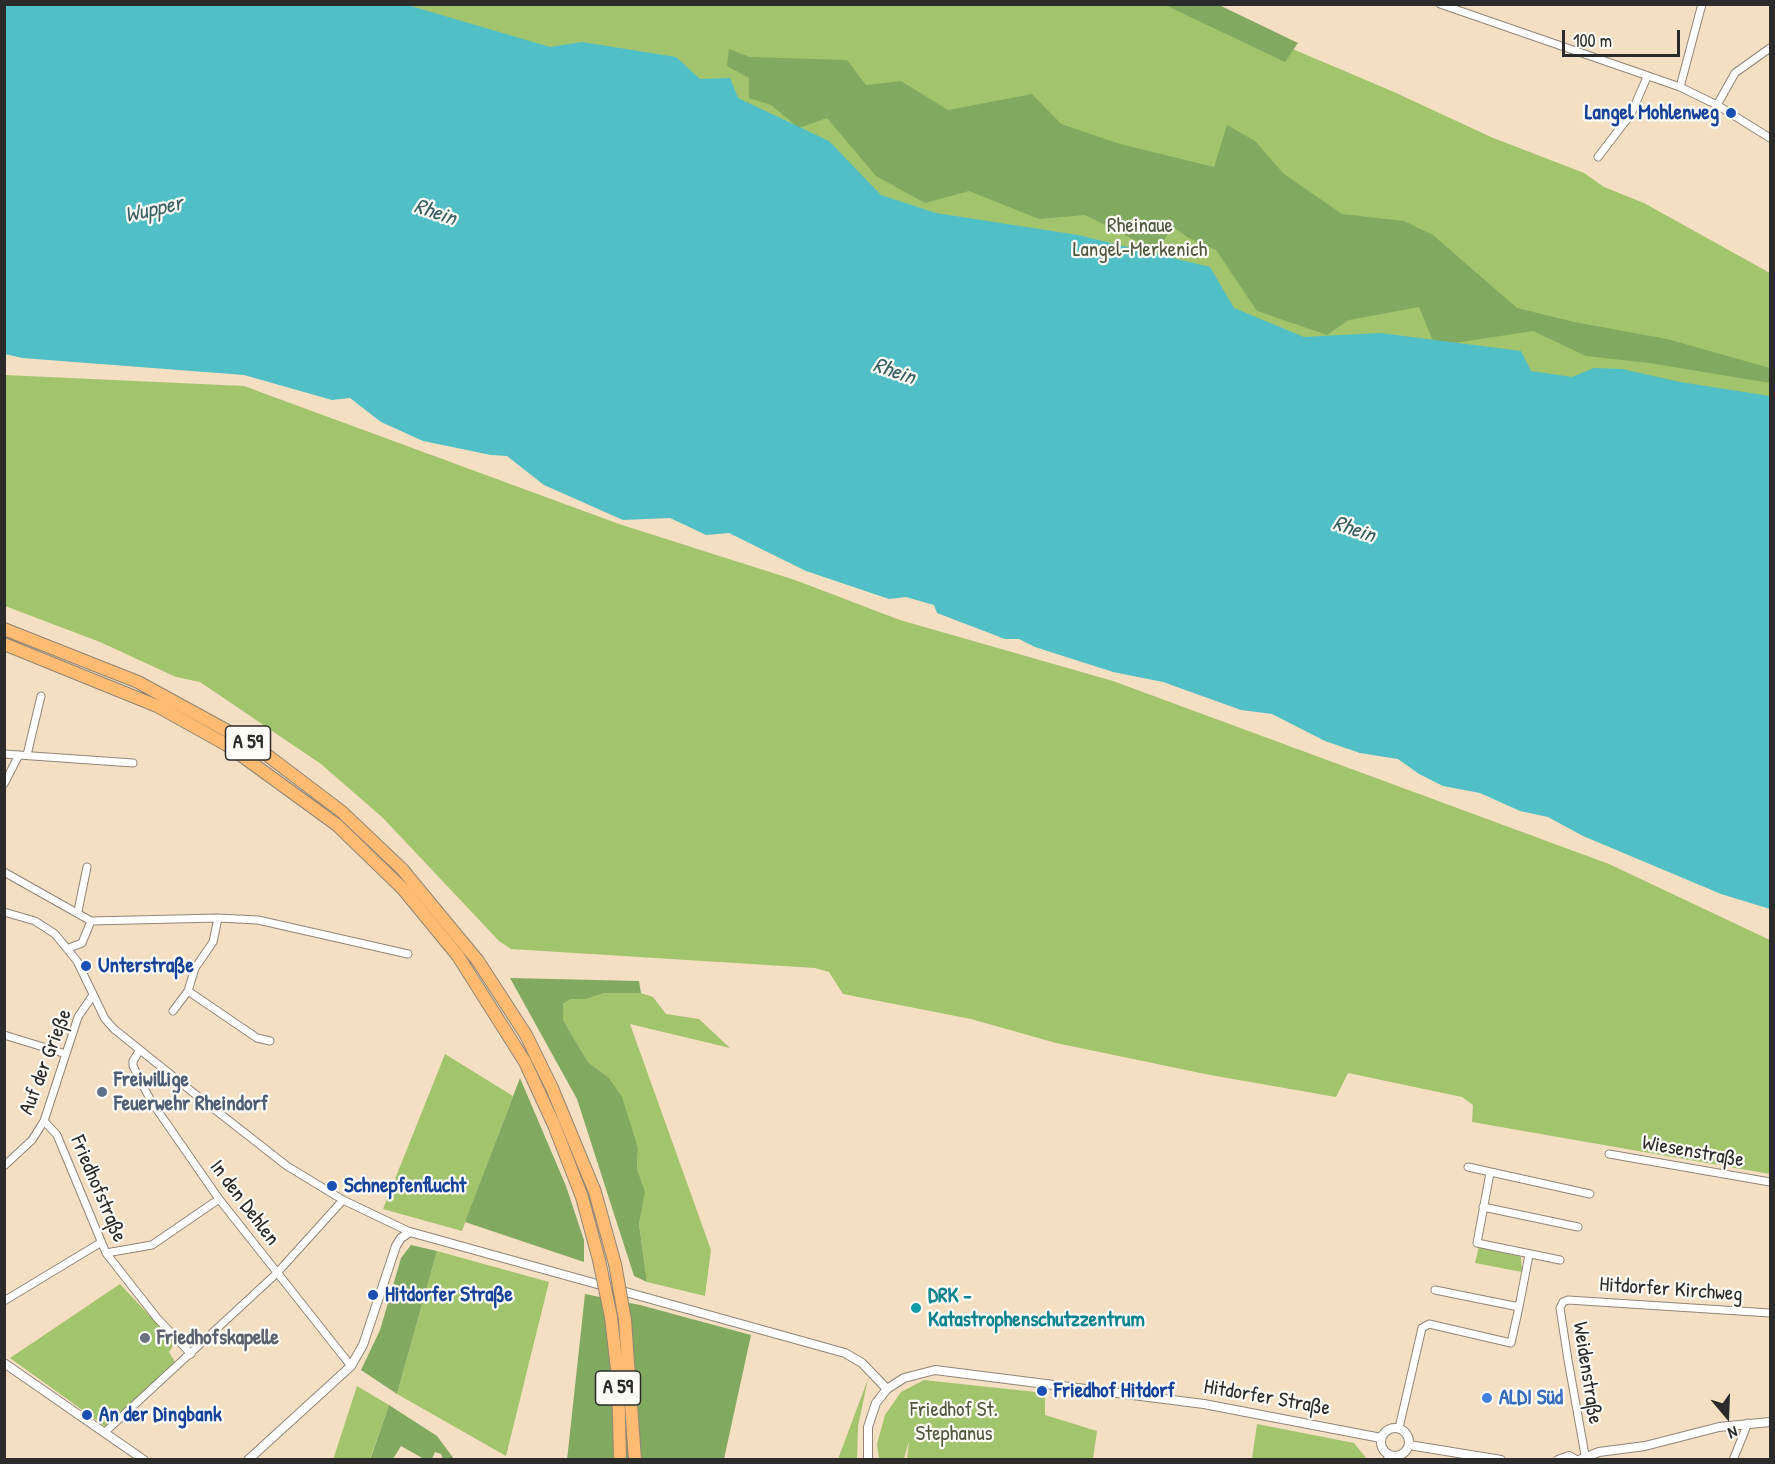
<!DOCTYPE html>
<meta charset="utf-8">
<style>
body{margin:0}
#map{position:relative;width:1775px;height:1464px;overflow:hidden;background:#f5dfc3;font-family:"Patrick Hand",sans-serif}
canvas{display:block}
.frame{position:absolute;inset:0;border:6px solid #2b2b2b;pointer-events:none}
.north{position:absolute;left:1697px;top:1386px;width:60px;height:60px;-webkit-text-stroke:4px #fdfcf7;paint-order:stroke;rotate:161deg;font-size:16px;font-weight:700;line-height:24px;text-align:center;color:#2b2b2b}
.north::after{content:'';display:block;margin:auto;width:21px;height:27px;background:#2b2b2b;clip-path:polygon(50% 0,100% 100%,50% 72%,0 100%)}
.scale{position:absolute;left:1562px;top:30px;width:118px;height:27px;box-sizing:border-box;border:3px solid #2b2b2b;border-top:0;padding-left:8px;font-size:18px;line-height:21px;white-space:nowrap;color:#2b2b2b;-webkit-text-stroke:4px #fdfcf7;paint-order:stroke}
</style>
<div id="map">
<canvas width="1775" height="1464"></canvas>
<div class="frame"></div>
<div class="north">N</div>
<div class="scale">100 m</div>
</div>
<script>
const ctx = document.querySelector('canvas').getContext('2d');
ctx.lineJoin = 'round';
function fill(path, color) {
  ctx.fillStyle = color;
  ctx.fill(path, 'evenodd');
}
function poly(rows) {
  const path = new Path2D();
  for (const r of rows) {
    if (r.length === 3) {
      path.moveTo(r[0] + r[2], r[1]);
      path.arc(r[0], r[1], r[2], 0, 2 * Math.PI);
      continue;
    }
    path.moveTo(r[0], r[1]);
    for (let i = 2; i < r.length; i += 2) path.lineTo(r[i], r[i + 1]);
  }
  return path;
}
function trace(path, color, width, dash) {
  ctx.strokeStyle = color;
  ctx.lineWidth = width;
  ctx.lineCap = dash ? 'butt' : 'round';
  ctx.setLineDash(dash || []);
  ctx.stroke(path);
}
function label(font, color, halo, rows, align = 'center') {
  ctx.font = font + ' "Patrick Hand",sans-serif';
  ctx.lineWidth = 4.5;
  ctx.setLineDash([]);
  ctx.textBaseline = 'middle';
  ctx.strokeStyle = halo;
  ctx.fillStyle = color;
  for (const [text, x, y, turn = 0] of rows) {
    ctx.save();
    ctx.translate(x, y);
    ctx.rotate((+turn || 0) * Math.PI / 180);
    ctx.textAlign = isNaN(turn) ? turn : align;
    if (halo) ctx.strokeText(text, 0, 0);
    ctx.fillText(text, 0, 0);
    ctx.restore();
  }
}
fill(poly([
 [5,5,1189,5,1394,92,1491,137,1584,173,1604,187,1644,203,1770,273,1770,501],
 [5,375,244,386,619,524,795,580,900,620,1113,681,1609,864,1770,940,1770,1174,1472,1122,1473,1105,1462,1097,1348,1073,1336,1097,1210,1075,1056,1043,971,1019,843,994,829,972,815,968,511,949,499,941,383,818,321,764,200,682,176,677,100,642,5,606],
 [605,993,641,993,653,997,666,1014,699,1019,730,1048,630,1024,711,1250,705,1296,647,1282,639,1224,644,1192,637,1169,638,1148,608,1077,588,1062,563,1020,563,1004,571,999,586,999],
 [445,1054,513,1096,462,1231,383,1209],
 [1479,1246,1521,1257,1522,1272,1475,1263],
 [437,1251,549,1282,506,1456,397,1394],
 [120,1284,175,1343,169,1352,175,1362,106,1427,10,1358],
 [868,1379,858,1426,857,1459,838,1459],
 [924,1380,1045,1393,1045,1415,1097,1431,1093,1459,907,1459,909,1441,904,1459,879,1459,877,1444,885,1415,901,1392],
 [357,1386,389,1405,370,1459,333,1460],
 [1257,1424,1354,1443,1367,1459,1252,1459]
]), '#a2c46d');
fill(poly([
 [1165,5,1219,5,1298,43,1285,62],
 [729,49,750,57,847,60,866,85,901,81,948,110,1032,94,1061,124,1120,144,1214,167,1227,125,1255,141,1284,174,1342,214,1404,221,1433,235,1517,308,1574,322,1667,339,1770,368,1770,383,1649,363,1586,356,1533,331,1435,346,1419,307,1349,320,1327,335,1257,311,1216,250,1189,238,1173,227,1156,251,1085,215,1039,219,969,191,925,203,876,176,827,118,799,128,771,105,749,98,749,78,727,66],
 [510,978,639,981,641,993,605,993,586,999,571,999,563,1004,563,1020,588,1062,608,1077,622,1097,638,1148,637,1169,645,1192,639,1224,647,1282,634,1276,577,1099],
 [520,1078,566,1186,584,1240,584,1262,465,1222],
 [411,1245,437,1251,397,1394,361,1370,380,1330,401,1258],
 [585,1294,640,1305,751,1335,724,1459,567,1460],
 [389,1405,437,1436,454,1459,443,1459,441,1454,435,1452,432,1459,424,1459,401,1446,393,1459,370,1460]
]), '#81aa60');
fill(poly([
 [404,4,550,47,582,42,676,57,700,79,730,78,738,98,829,141,881,195,936,213,1078,235,1210,267,1234,308,1304,337,1380,333,1521,351,1531,371,1572,377,1594,368,1622,369,1680,382,1770,396,1770,909,1721,894,1583,836,1548,817,1520,811,1480,793,1443,786,1419,774,1398,759,1360,753,1325,741,1272,714,1241,710,1163,682,1113,672,1035,647,1019,639,1005,639,937,613,934,605,906,597,889,599,806,571,729,533,706,535,670,518,623,520,544,485,507,456,491,455,423,441,381,422,350,398,332,400,244,375,22,358,5,354,5,5]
]), '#51bfc6');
const minor = poly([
 [1440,4,1680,87,1717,105,1770,138],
 [1680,87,1702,4],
 [1717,105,1735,73,1770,48],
 [1598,157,1631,114,1647,77],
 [4,754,133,763],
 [27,755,41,696],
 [4,784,19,755],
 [4,872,91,921],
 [78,911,87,867],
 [4,912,35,921,55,934,77,961,105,1019,114,1029,195,1094,287,1166,343,1200,410,1232],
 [69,948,82,943,91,921,218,918,258,920,408,954],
 [188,991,257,1038,270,1041],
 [173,1011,188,991,195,968,213,942,218,918],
 [4,1035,66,1054],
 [140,1050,133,1061,133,1066,151,1101,219,1199,351,1366],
 [44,1121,57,1135,106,1253,157,1318,191,1354],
 [1609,1154,1770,1182],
 [4,1166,32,1140,44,1121,78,1017,93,995],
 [1468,1167,1590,1194],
 [1490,1173,1477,1243,1560,1260],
 [1483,1207,1578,1227],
 [106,1253,152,1245,219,1199],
 [4,1301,100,1243],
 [1519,1307,1529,1255],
 [1399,1428,1422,1328,1429,1324,1511,1343,1519,1307,1435,1290],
 [105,1432,277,1273,343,1200],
 [1585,1455,1568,1360,1560,1308,1563,1302,1568,1300,1770,1313],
 [1387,1460,1389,1455],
 [1733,1460,1748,1423]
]);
const tertiary = poly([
 [4,1363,144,1460],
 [1395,1442,14],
 [1409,1445,1501,1460],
 [248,1460,351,1366,363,1345,396,1246,401,1238,410,1232,845,1353,862,1363,887,1389],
 [868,1460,868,1427,876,1403,887,1389,904,1378,935,1370,1204,1404,1381,1438],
 [1558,1460,1569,1456,1576,1460],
 [1579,1460,1599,1452,1645,1446,1719,1427,1770,1422]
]);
const motorway = poly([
 [4,629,138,682,255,746,342,812,402,869,478,961,526,1035,552,1088,595,1192,615,1264],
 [4,644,157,706,227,745,337,825,403,889,458,956,525,1062,554,1125,582,1197,599,1260],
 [611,1317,618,1378,620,1460],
 [625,1320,635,1460]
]);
trace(minor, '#908577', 9);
trace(tertiary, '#908577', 10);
trace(motorway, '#908577', 14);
trace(minor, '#fff', 7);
trace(tertiary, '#fff', 8);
trace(motorway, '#ffbb71', 12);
const motorwayBridge = poly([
 [599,1260,611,1317],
 [615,1264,625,1320]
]);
trace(motorwayBridge, '#908577', 14, []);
trace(motorwayBridge, '#ffbb71', 12);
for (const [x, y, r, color] of [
 [1731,113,6,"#1a4fb4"],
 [86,966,6,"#1a4fb4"],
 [102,1092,6,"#5c6f8a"],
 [332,1186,6,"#1a4fb4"],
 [373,1295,6,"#1a4fb4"],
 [916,1308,6,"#0f9aa8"],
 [145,1338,6,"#6b7280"],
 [1042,1391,6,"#1a4fb4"],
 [1487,1398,6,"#3f7fe0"],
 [87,1415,6,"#1a4fb4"]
]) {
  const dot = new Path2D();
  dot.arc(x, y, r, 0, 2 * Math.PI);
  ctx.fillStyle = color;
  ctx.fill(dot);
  trace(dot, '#fdfcf7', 2);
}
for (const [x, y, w] of [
 [248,743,45],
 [618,1388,45]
]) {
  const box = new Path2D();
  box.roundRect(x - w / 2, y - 17, w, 34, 4.5);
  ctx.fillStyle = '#fdfcf7';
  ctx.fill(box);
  trace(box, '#2b2b2b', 1.5);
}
label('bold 20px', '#2b2b2b', null, [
 ["A 59",248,743],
 ["A 59",618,1388]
]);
label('bold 21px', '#164399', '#fdfcf7', [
 ["Langel Mohlenweg",1719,113,"right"],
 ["Unterstraße",98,966],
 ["Schnepfenflucht",344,1186],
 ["Hitdorfer Straße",385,1295],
 ["Friedhof Hitdorf",1054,1391],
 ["An der Dingbank",99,1415]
], 'left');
label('21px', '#4f593f', '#fdfcf7', [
 ["Rheinaue",1140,226],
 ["Langel-Merkenich",1140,250],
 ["Friedhof St.",954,1410],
 ["Stephanus",954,1434]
]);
label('21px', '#2b2b2b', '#fdfcf7', [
 ["Auf der Grieße",46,1062,-69],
 ["Wiesenstraße",1693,1152,10],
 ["Friedhofstraße",98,1189,67],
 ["In den Dehlen",244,1203,53],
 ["Hitdorfer Kirchweg",1671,1290,4],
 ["Weidenstraße",1587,1373,81],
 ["Hitdorfer Straße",1267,1398,10]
]);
label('bold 21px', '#4e5e75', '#fdfcf7', [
 ["Freiwillige",114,1080],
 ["Feuerwehr Rheindorf",114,1104]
], 'left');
label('bold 21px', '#0d838f', '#fdfcf7', [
 ["DRK -",928,1296],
 ["Katastrophenschutzzentrum",928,1320]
], 'left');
label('bold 21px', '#5b616d', '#fdfcf7', [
 ["Friedhofskapelle",157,1338]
], 'left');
label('bold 21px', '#366cbe', '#fdfcf7', [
 ["ALDI Süd",1499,1398]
], 'left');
label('italic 22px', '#385f61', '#fdfcf7', [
 ["Wupper",154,210,-13],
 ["Rhein",435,213,19],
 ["Rhein",894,372,19],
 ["Rhein",1354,530,19]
]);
</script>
